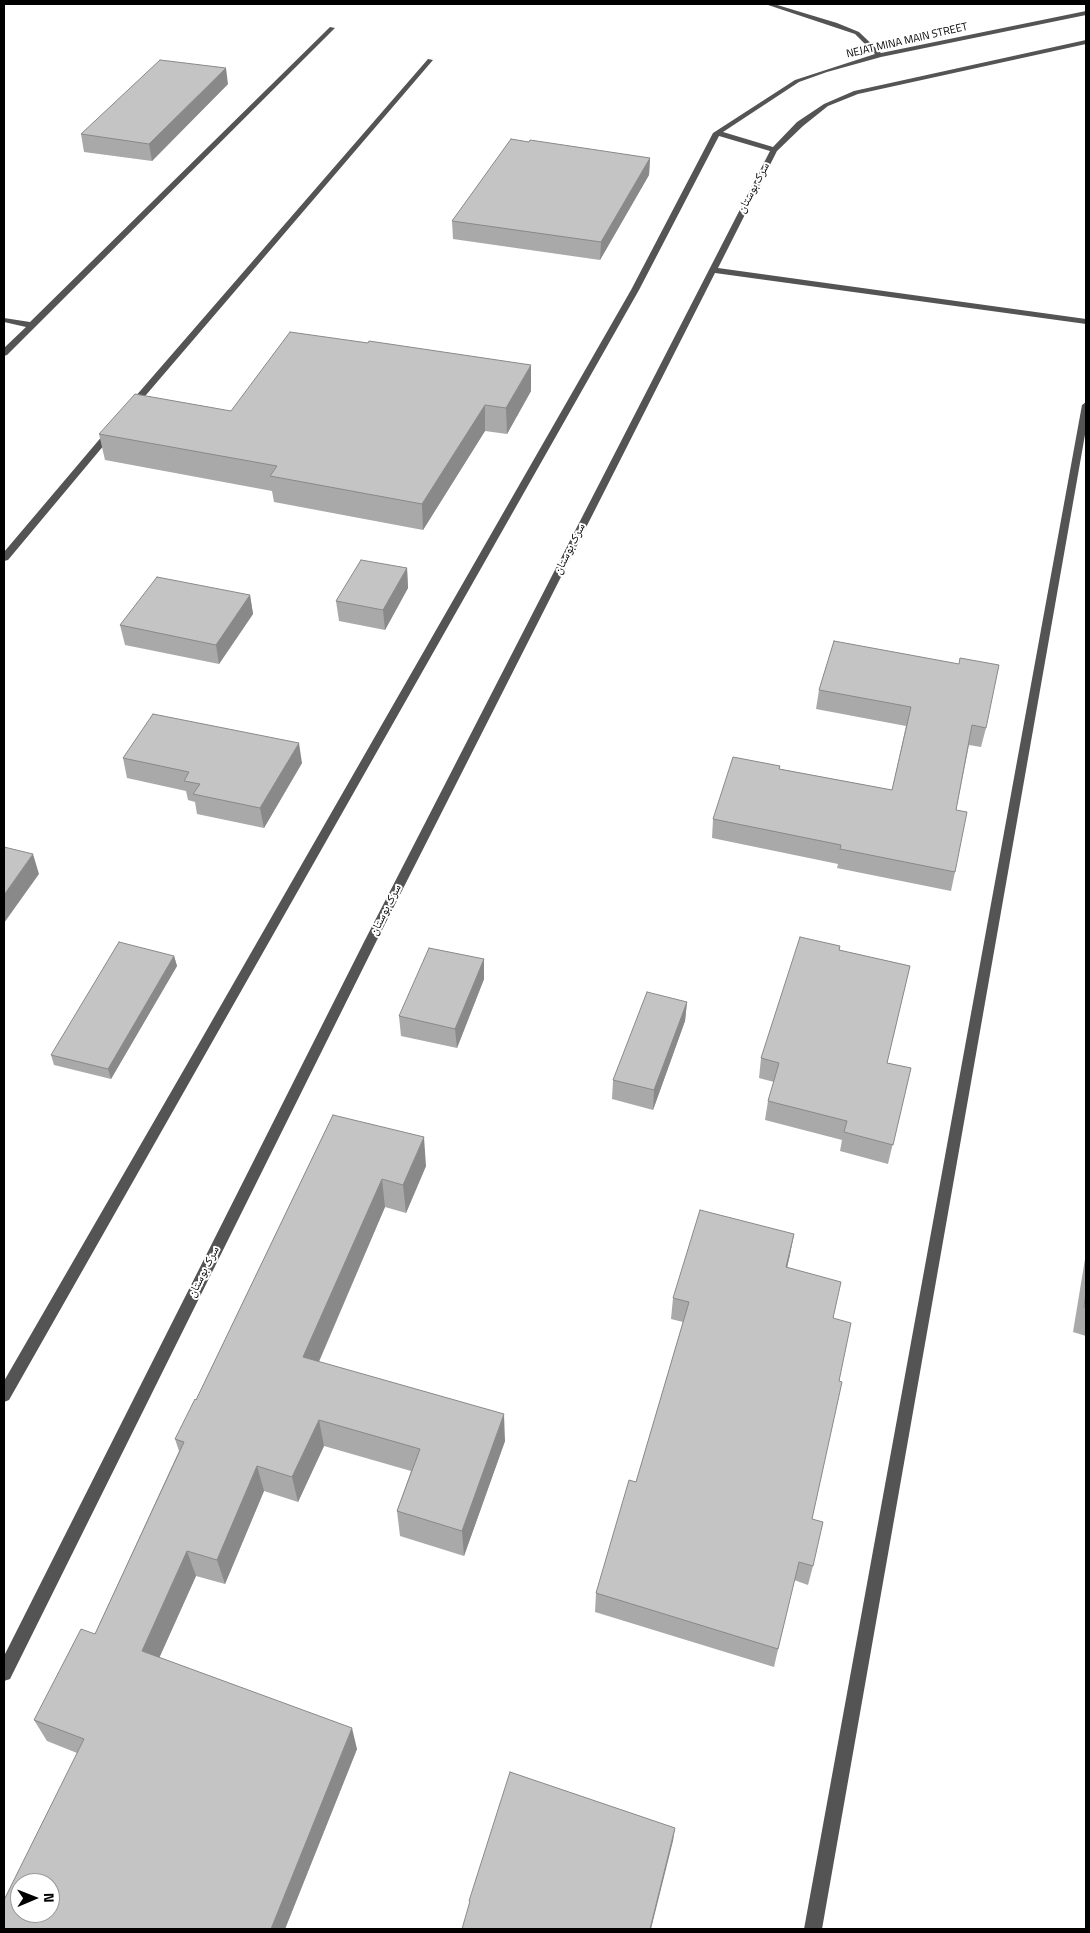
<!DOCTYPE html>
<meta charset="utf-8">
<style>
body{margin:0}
#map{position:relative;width:1090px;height:1933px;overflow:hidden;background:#fff;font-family:"Titillium Web",sans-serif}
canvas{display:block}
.frame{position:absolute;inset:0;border:5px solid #000;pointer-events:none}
.north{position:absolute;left:10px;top:1873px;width:50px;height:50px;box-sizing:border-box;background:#fff;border:1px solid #999;border-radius:50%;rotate:89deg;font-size:14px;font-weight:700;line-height:20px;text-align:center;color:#000}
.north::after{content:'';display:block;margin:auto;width:18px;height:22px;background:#000;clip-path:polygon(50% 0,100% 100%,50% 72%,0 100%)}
</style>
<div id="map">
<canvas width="1090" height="1933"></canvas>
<div class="frame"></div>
<div class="north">N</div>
</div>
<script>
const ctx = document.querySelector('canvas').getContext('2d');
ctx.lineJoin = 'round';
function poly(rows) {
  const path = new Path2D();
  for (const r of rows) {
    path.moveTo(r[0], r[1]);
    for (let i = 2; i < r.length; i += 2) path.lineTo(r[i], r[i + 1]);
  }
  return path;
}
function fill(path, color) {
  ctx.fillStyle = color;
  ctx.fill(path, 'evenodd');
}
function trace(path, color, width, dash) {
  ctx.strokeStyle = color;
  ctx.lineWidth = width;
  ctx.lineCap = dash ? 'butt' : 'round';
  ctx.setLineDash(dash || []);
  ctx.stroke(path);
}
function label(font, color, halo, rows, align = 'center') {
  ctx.font = font + ' "Titillium Web","Noto Naskh Arabic",sans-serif';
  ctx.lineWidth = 4;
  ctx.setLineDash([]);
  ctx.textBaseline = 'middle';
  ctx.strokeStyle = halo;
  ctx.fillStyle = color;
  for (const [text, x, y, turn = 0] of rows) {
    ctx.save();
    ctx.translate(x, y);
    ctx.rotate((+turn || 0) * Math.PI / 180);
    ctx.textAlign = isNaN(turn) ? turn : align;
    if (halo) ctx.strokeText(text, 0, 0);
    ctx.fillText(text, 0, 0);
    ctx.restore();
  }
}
fill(poly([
 [765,4,774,4,837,23,859,32,881,53,1086,11,1086,15,881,57,827,72,799,82,723,132,773,147,797,122,824,104,854,91,1086,40,1086,44,858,94,828,106,803,126,777,151,718,268,1086,319,1086,324,715,273,377,940,10,1679,4,1681,4,1656,365,940,770,151,719,136,639,290,9,1400,4,1402,4,1381,197,1047,631,290,713,133,795,80,875,54,855,34,765,4],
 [330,27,335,28,7,355,4,356,4,348,26,327,4,322,4,318,30,322,330,27],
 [428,59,433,60,134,409,128,409,128,405,428,59],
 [1086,402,1086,429,822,1929,804,1929,1082,405,1086,402],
 [112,427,115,428,115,432,8,560,4,561,4,552,109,428,112,427]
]), '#545454');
fill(poly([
 [228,84,152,161,84,152,81,134],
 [529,142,650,158,649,175,600,260,453,239,452,221],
 [531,391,507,434,485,431,423,530,274,502,272,491,105,460,99,434,231,411],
 [407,568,408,588,385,630,339,621,336,601],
 [250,595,253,614,219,664,125,645,120,625],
 [834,641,986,728,981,747,969,745,956,810,955,872,951,891,837,868,838,864,712,838,713,819,780,769,892,790,906,726,816,709,819,690],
 [123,758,302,763,264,828,197,814,195,802,188,800,186,791,127,778],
 [839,950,910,966,887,1063,911,1068,888,1164,840,1151,842,1140,765,1120,768,1101,774,1082,759,1078,761,1058],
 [174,956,177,966,111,1079,54,1065,51,1055],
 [484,959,484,979,457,1048,401,1036,399,1016],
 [687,1002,685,1021,653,1110,612,1099,613,1080],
 [333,1115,426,1166,406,1213,385,1207,319,1362,505,1441,464,1556,400,1536,397,1511,411,1471,324,1446,298,1502,264,1491,225,1584,196,1576,159,1658,357,1749,285,1929,4,1929,77,1753,47,1741,34,1720,95,1634,179,1451,175,1439,196,1400],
 [794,1234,787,1268,833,1318,839,1381,812,1519,813,1566,808,1585,794,1580,774,1667,595,1612,596,1593,636,1482,683,1322,671,1319,673,1298],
 [1086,1253,1086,1336,1073,1332]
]), '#a9a9a9');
fill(poly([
 [226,68,228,84,152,161,149,144],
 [650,158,649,175,600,260,601,242],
 [531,365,531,391,507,434,506,408],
 [485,405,485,431,423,530,422,504],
 [407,568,408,588,385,630,383,610],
 [250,595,253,614,219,664,216,645],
 [299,743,302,763,264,828,260,808],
 [33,854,39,874,4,923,4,895],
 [174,956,177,966,111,1079,108,1069],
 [484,959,484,979,457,1048,455,1029],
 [687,1002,685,1021,653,1110,654,1090],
 [424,1137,426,1166,406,1213,403,1185],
 [382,1179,385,1207,309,1384,303,1357],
 [794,1234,790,1255,782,1289,786,1267],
 [504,1414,505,1441,464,1556,462,1531],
 [319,1420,324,1446,298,1502,292,1477],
 [257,1466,264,1491,225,1584,217,1560],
 [187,1551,196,1576,152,1674,142,1651],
 [352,1728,357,1749,285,1929,271,1929],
 [675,1828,673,1841,651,1929,650,1929]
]), '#898989');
const building = poly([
 [160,60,226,68,149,144,81,134,160,60],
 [511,139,529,142,530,140,650,158,601,242,452,221,511,139],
 [290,332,368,343,369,341,531,365,506,408,485,405,422,504,270,476,277,466,99,434,135,394,231,411,290,332],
 [361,560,407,568,383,610,336,601,361,560],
 [157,577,250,595,216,645,120,625,157,577],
 [834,641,959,664,960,658,999,665,986,728,972,725,956,810,967,812,955,872,840,849,841,845,713,819,733,757,780,766,779,769,892,790,911,707,819,690,834,641],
 [153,714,299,743,260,808,193,794,200,784,184,781,189,772,123,758,153,714],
 [4,847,33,854,4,895,4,847],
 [800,937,840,946,839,950,910,966,887,1063,911,1068,893,1145,844,1132,847,1121,768,1101,779,1063,761,1058,800,937],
 [119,942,174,956,108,1069,51,1055,119,942],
 [429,948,484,959,455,1029,399,1016,429,948],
 [647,992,687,1002,654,1090,613,1080,647,992],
 [333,1115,424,1137,403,1185,382,1179,303,1357,504,1414,462,1531,397,1511,420,1449,319,1420,292,1477,257,1466,217,1560,187,1551,142,1651,352,1728,271,1929,4,1929,4,1900,84,1739,34,1720,81,1629,95,1634,184,1442,175,1439,195,1399,196,1400,333,1115],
 [20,1883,50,1883,50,1913,20,1913,20,1883],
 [700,1210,794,1234,786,1267,841,1282,833,1318,851,1323,839,1381,842,1382,812,1519,823,1522,813,1566,799,1562,778,1649,596,1593,629,1480,636,1482,689,1302,673,1298,700,1210],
 [1086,1292,1086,1307,1084,1307,1086,1292],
 [510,1772,675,1828,650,1929,462,1929,470,1901,469,1901,510,1772]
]);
fill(building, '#c4c4c4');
trace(building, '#898989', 1);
label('11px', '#000', '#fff', [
 ["NEJAT MINA MAIN STREET",907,41,-13]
]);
label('12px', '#000', '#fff', [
 ["سرک بوستان",754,188,-62],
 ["سرک بوستان",570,549,-63],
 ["سرک بوستان",386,910,-63],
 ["سرک بوستان",204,1272,-63]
]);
</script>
